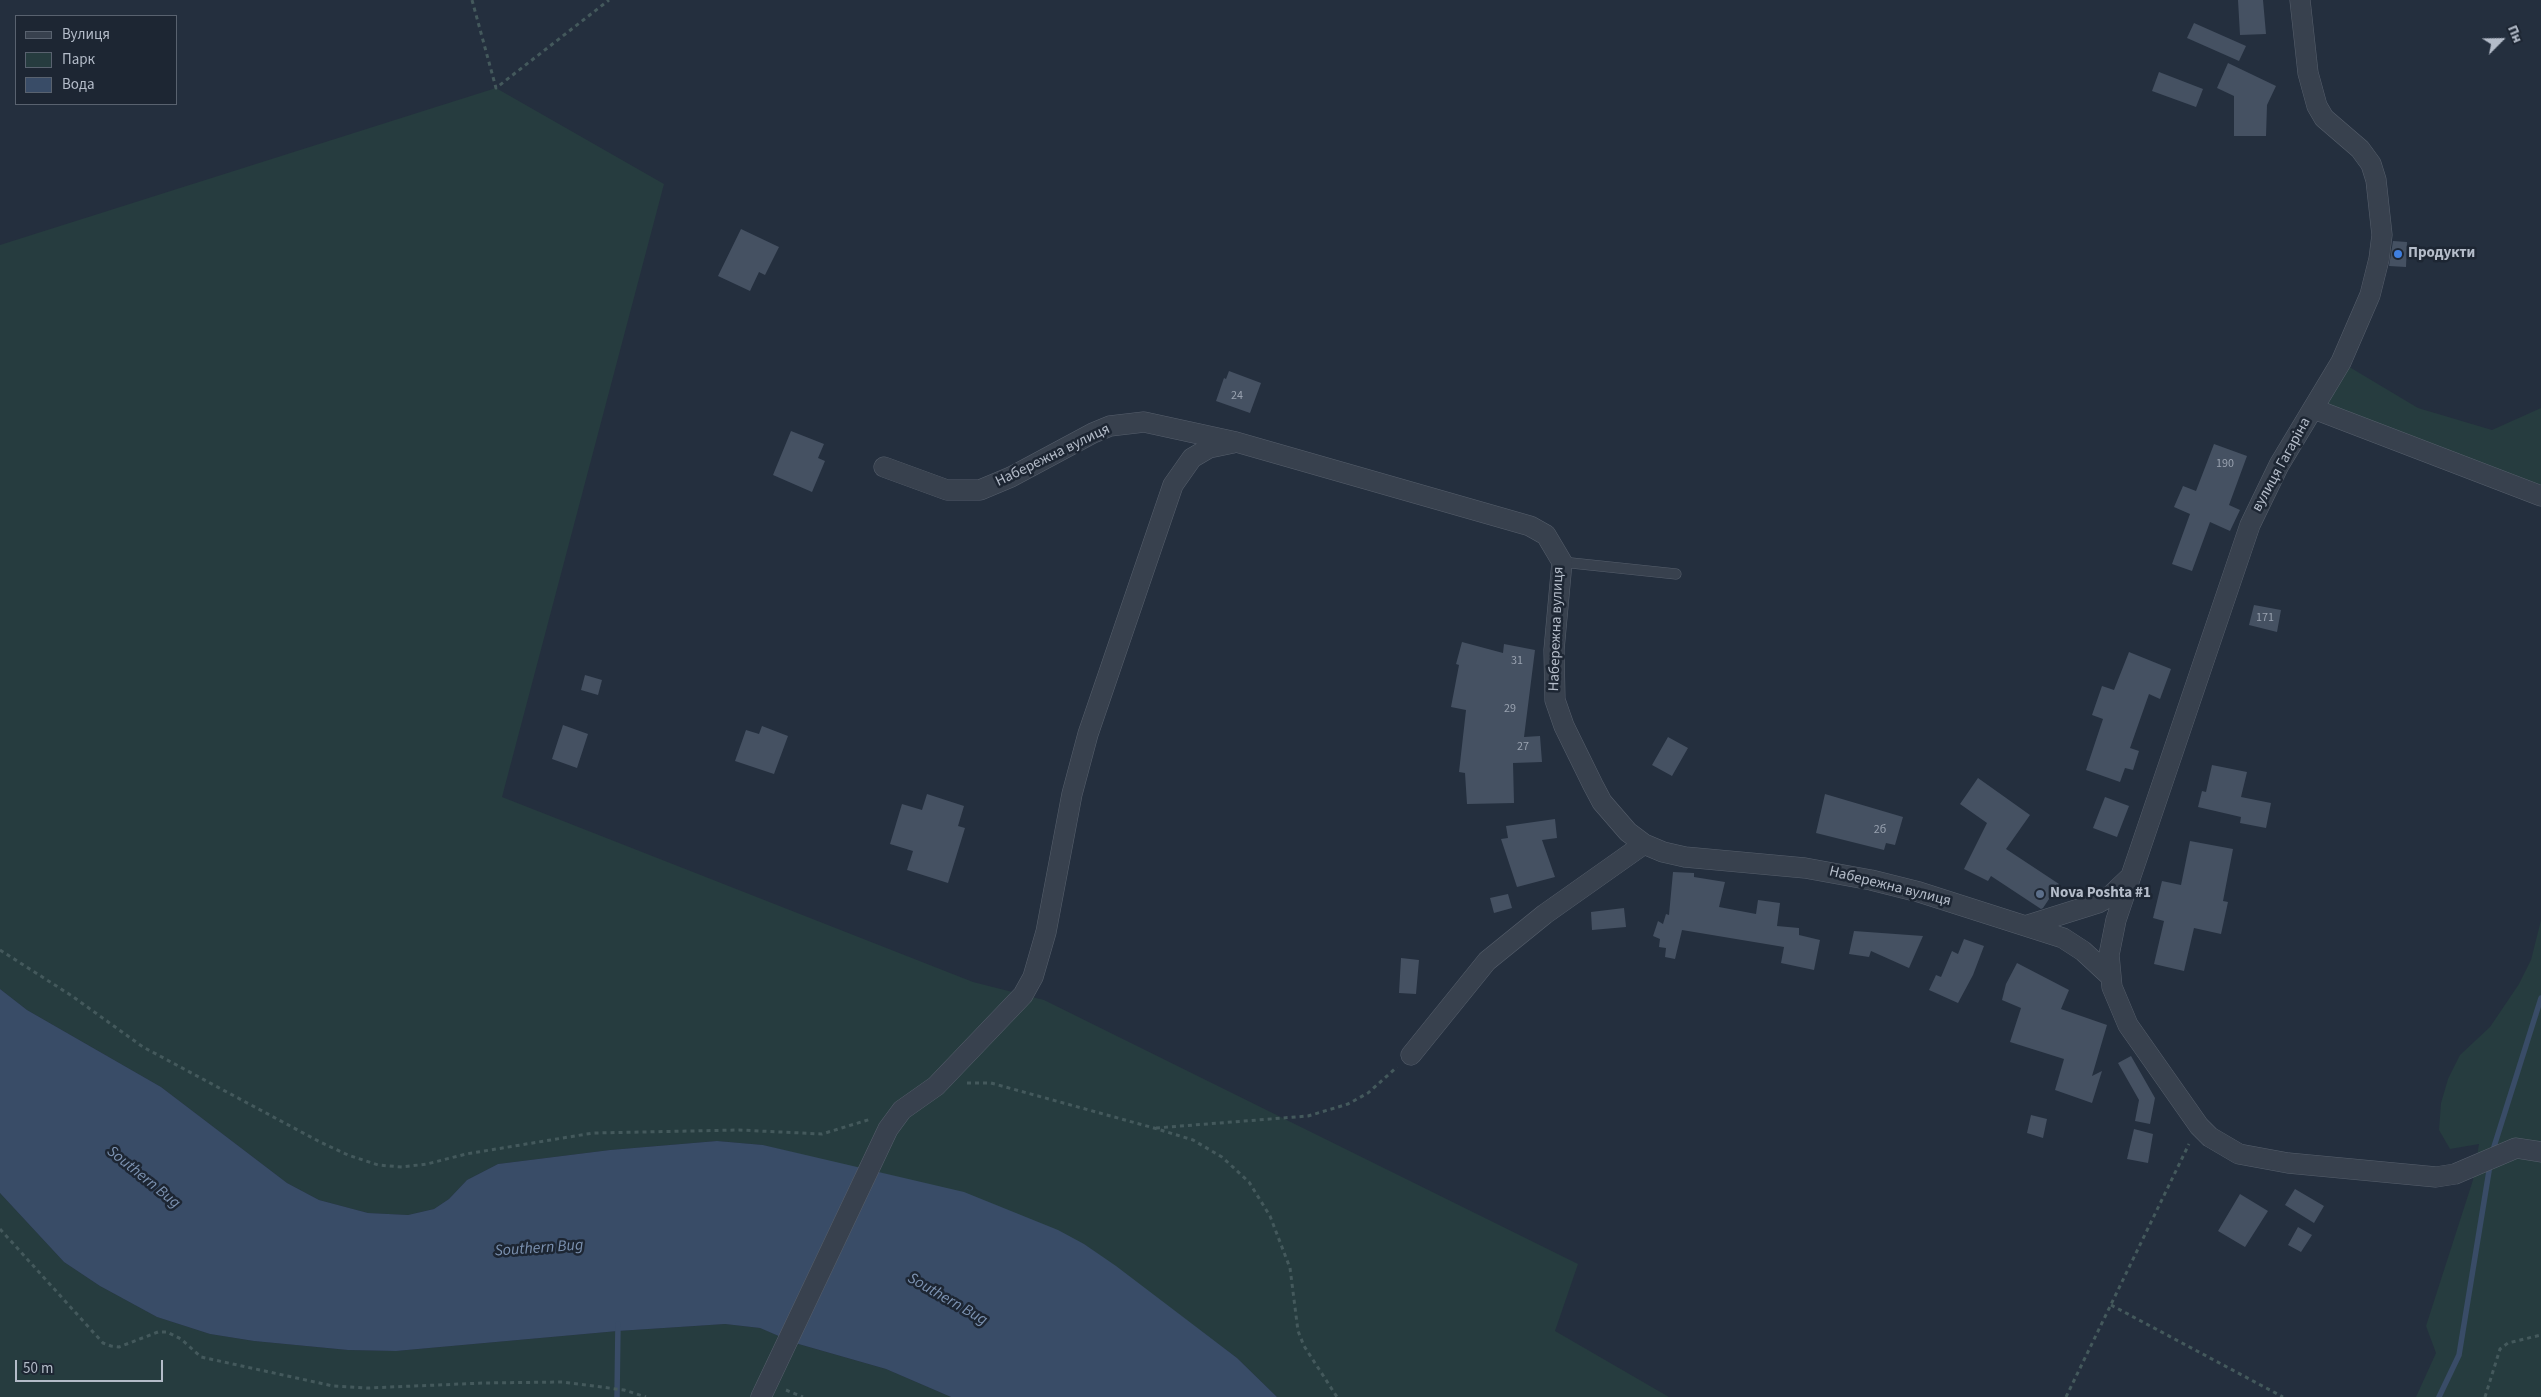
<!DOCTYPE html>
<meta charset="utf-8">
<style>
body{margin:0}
#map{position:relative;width:2541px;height:1397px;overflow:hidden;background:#242f3e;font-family:"Source Sans 3",sans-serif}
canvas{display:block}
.legend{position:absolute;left:15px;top:15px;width:162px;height:90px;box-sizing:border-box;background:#1d2633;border:1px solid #59626f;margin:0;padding:6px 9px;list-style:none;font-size:15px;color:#b4bcc9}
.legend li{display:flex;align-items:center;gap:10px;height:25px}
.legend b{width:25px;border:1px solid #59626f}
.north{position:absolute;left:2476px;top:15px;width:50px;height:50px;-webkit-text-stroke:4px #1d2633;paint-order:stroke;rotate:67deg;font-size:14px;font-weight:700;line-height:20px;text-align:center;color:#b4bcc9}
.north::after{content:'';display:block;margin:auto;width:18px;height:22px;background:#b4bcc9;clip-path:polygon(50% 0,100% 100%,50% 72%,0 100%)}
.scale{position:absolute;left:15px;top:1360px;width:148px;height:22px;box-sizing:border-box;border:2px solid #b4bcc9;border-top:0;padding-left:6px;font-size:15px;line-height:18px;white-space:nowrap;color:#b4bcc9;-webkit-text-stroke:4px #1d2633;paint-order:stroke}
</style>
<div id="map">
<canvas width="2541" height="1397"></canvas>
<ul class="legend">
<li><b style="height:6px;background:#38414e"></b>Вулиця</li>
<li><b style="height:14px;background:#263c3f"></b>Парк</li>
<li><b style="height:14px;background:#394c67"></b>Вода</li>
</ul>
<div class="north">Пн</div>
<div class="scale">50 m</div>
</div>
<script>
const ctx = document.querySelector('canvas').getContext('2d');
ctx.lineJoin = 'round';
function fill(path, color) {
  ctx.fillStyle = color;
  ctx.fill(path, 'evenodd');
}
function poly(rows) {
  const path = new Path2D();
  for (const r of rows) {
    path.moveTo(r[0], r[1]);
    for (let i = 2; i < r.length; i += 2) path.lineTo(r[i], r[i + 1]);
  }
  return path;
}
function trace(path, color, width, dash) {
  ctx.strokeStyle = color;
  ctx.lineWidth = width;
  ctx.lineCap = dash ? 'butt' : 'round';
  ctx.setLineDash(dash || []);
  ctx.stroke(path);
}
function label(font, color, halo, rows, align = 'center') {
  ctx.font = font + ' "Source Sans 3",sans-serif';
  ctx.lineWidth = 5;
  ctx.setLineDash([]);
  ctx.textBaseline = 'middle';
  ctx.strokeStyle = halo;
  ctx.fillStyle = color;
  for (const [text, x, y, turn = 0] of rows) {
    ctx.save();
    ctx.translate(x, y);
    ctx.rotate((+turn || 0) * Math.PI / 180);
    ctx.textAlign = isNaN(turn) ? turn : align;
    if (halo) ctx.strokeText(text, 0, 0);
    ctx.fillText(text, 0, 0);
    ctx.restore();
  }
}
fill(poly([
 [496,88,664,184,502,797,973,982,1044,1000,1578,1264,1555,1331,1669,1397,1277,1397,1237,1358,1084,1244,818,1159,763,1145,717,1141,610,1150,498,1164,467,1180,449,1199,434,1209,408,1215,368,1213,319,1200,287,1183,161,1087,27,1010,0,989,0,245],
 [2341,362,2418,408,2492,430,2541,408,2541,496,2314,409],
 [2541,920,2541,1397,2416,1397,2436,1353,2426,1326,2473,1180,2479,1144,2450,1149,2439,1130,2441,1103,2448,1079,2460,1055,2490,1027,2519,984,2531,960],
 [0,1193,64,1262,100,1286,157,1317,210,1334,254,1341,348,1350,396,1351,618,1331,725,1324,760,1328,795,1343,886,1369,951,1397,0,1397]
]), '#263c3f');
fill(poly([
 [0,989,27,1010,161,1087,287,1183,319,1200,368,1213,408,1215,434,1209,449,1199,467,1180,498,1164,610,1150,717,1141,763,1145,964,1192,1058,1230,1084,1244,1116,1266,1237,1358,1277,1397,951,1397,886,1369,795,1343,760,1328,725,1324,618,1331,396,1351,348,1350,254,1341,210,1334,157,1317,100,1286,64,1262,0,1193]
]), '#394c67');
trace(poly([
 [2492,1153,2541,998],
 [617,1397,618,1324],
 [2439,1397,2459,1355,2490,1165]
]), '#394c67', 5.5);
fill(poly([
 [2238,0,2263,0,2266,34,2240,35],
 [2194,23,2246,46,2239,61,2187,38],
 [2228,63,2276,86,2267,105,2266,136,2234,136,2234,96,2217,88],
 [2159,72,2203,89,2196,107,2152,91],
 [741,229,779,247,765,275,759,272,750,291,718,276],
 [2393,241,2407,242,2406,267,2389,266],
 [1229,371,1261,383,1250,413,1216,401,1224,378,1226,379],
 [791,431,824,444,818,458,825,461,812,492,773,475],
 [2214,444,2247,456,2229,505,2240,510,2230,531,2210,522,2192,571,2172,564,2190,514,2174,507,2183,486,2196,491],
 [2254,605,2281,610,2277,632,2249,625],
 [1462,642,1503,653,1504,644,1535,650,1524,737,1540,736,1542,762,1513,763,1514,803,1467,804,1465,773,1459,772,1466,710,1451,707,1459,665,1456,664],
 [2129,652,2171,669,2160,699,2149,694,2130,748,2139,751,2133,770,2125,768,2120,782,2086,770,2103,719,2092,715,2102,686,2114,690],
 [585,675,602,680,598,695,581,690],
 [563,725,588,734,577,768,552,759],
 [762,726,788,736,774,774,735,761,746,730,759,734],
 [1668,737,1688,748,1672,776,1652,765],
 [2212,765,2247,772,2241,797,2271,803,2266,828,2240,823,2241,817,2198,807,2202,791,2206,792],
 [1978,778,2030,815,2006,849,2059,884,2043,908,2041,909,1991,876,1988,881,1964,869,1987,823,1960,804],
 [927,794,964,806,958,826,965,828,948,883,907,870,913,851,890,844,902,804,922,810],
 [1825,794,1903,817,1895,845,1886,843,1884,850,1816,833],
 [2105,797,2129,806,2117,837,2093,828],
 [1555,819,1557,838,1542,840,1555,877,1517,887,1501,839,1508,838,1506,826],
 [2190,841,2233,849,2223,901,2228,902,2221,934,2194,928,2184,971,2154,964,2164,921,2153,918,2162,881,2181,885],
 [1673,872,1694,873,1694,877,1725,882,1719,907,1756,914,1758,900,1780,903,1777,926,1799,928,1799,935,1820,940,1814,970,1781,963,1784,947,1682,930,1675,959,1665,957,1666,948,1659,947,1660,939,1653,936,1658,921,1663,924,1666,914,1669,915],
 [1508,894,1512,908,1494,913,1490,898],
 [1624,908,1626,927,1592,930,1591,912],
 [1854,931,1923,936,1909,968,1871,951,1869,957,1849,954],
 [1964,939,1984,946,1973,975,1958,1003,1929,990,1936,975,1941,977,1952,951,1958,954],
 [1401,958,1419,960,1416,994,1399,993],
 [2017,963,2069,990,2061,1009,2107,1025,2092,1076,2102,1071,2092,1103,2055,1090,2064,1059,2010,1042,2021,1008,2002,1000,2006,984],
 [2131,1056,2155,1098,2150,1124,2135,1121,2139,1100,2118,1063],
 [2031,1115,2047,1119,2043,1138,2027,1133],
 [2134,1129,2153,1134,2148,1163,2127,1159],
 [2295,1189,2324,1206,2314,1223,2285,1205],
 [2240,1194,2268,1211,2245,1247,2218,1231],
 [2298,1227,2312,1235,2301,1252,2288,1245]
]), '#455162');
const service = poly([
 [1562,562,1676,574]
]);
const minor = poly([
 [2300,0,2308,73,2317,106,2324,118,2360,149,2371,164,2376,180,2382,235,2379,259,2370,295,2341,362,2279,465,2250,525,2116,920,2109,955,2112,987,2128,1025,2199,1126,2210,1137,2239,1154,2288,1163,2436,1177,2455,1174,2516,1148,2541,1152],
 [2314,409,2541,496],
 [884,467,947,490,980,490,1011,477,1093,433,1110,426,1144,422,1236,442,1530,526,1546,535,1562,562,1554,650,1555,700,1564,726,1593,785,1602,802,1628,832,1644,844,1663,852,1685,857,1805,868,1871,880,1919,892,2063,938,2083,951,2110,976],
 [2028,925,2098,903,2109,897,2128,879],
 [1411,1055,1487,961,1545,914,1644,844],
 [761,1397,888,1129,902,1110,936,1086,1023,995,1033,977,1046,932,1072,794,1088,734,1173,485,1192,458,1209,448,1233,443]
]);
trace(service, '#565f6c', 11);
trace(minor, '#565f6c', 21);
trace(poly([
 [472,0,496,88,609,0],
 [0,950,72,996,143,1047,320,1142,348,1155,378,1165,402,1167,427,1164,466,1154,593,1133,739,1130,822,1134,871,1119],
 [967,1083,991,1083,1154,1128,1193,1140,1222,1157,1249,1182,1270,1216,1290,1268,1298,1331,1304,1346,1337,1397],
 [1156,1128,1308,1116,1348,1104,1368,1093,1397,1067],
 [0,1229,103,1343,111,1346,119,1347,158,1332,167,1332,181,1339,201,1357,333,1386,368,1388,484,1383,563,1382,624,1390,646,1397],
 [2111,1305,2283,1397],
 [786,1390,803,1397],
 [2066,1397,2189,1144],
 [2485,1397,2500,1349,2508,1343,2541,1335]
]), '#44595c', 3, [4, 4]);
trace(service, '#38414e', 10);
trace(minor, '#38414e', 20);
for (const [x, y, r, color] of [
 [2398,254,5,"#3f7fe0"],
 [2040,894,5,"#5c6f8a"]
]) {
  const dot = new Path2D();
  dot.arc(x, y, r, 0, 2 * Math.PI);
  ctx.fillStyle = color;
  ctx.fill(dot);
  trace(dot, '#1d2633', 2);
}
label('12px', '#98a1af', null, [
 ["24",1237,396],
 ["190",2225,464],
 ["171",2265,618],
 ["31",1517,661],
 ["29",1510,709],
 ["27",1523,747],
 ["2б",1880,830]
]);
label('bold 15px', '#b4bcc9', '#1d2633', [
 ["Продукти",2408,254],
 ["Nova Poshta #1",2050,894]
], 'left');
label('15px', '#b4bcc9', '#1d2633', [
 ["Набережна вулиця",1053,456,-26],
 ["вулиця Гагаріна",2282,465,-61],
 ["Набережна вулиця",1557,629,-88],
 ["Набережна вулиця",1890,887,14]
]);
label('italic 16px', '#7c92b1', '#1d2633', [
 ["Southern Bug",143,1178,39],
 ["Southern Bug",539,1249,-4],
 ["Southern Bug",947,1300,30]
]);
</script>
